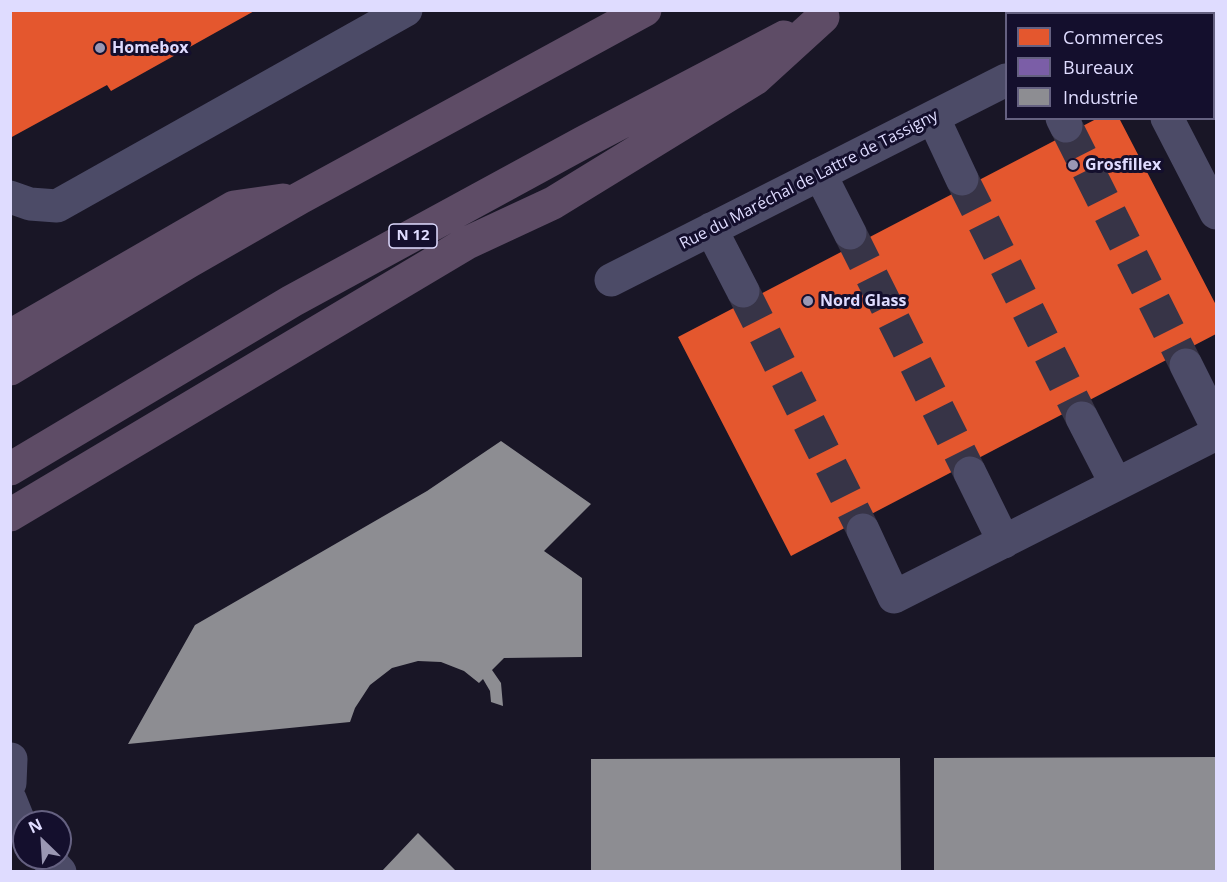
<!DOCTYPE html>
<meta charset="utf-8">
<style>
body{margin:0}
#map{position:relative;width:1227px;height:882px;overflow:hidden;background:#191626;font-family:"Open Sans",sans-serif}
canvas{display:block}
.frame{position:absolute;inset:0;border:12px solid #dfdcff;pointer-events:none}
.legend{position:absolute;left:1005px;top:12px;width:210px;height:108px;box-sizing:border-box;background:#140f2d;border:2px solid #656181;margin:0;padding:8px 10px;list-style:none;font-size:18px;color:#dfdcff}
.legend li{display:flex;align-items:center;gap:12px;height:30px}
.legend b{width:30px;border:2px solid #656181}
.north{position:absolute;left:12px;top:810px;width:60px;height:60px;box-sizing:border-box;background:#140f2d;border:2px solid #656181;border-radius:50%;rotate:335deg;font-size:16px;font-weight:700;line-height:24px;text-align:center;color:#dfdcff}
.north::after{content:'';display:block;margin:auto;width:21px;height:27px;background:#9a97b3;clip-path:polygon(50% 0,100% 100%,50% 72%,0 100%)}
</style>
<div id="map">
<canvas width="1227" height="882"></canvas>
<div class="frame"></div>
<ul class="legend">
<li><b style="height:16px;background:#e4572e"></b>Commerces</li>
<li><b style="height:16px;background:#7b5ea7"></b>Bureaux</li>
<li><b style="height:16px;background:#8d8d92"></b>Industrie</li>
</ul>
<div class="north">N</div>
</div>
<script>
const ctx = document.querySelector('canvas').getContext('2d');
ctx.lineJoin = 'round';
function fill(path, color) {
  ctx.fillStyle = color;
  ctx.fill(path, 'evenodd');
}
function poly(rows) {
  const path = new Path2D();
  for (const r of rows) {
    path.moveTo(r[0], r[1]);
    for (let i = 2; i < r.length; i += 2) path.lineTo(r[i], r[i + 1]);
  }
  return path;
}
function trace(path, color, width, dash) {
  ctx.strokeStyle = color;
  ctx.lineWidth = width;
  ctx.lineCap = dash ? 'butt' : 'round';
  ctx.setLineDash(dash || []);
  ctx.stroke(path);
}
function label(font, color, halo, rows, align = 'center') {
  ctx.font = font + ' "Open Sans",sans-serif';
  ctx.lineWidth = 6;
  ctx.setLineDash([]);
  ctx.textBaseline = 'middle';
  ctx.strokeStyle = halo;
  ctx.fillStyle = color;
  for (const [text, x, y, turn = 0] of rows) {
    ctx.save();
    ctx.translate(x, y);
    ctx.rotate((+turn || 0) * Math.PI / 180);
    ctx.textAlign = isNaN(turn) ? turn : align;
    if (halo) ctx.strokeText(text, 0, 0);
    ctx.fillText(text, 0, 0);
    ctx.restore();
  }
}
fill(poly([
 [10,10,256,10,111,91,107,85,10,138],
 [1098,118,1119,118,1216,305,1216,334,791,556,678,337]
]), '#e4572e');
fill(poly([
 [1216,67,1216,101,1214,95,1214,68]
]), '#7b5ea7');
fill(poly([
 [501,441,591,504,544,551,582,578,582,657,504,658,492,670,501,683,503,706,491,702,490,691,483,679,479,683,464,671,441,662,418,661,392,668,370,685,355,708,350,722,128,744,195,625,427,491],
 [1216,757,1216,872,934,872,934,758],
 [900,758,901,872,591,872,591,759],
 [418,833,457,872,381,872]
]), '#8d8d92');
trace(poly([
 [1066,126,1186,365],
 [962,179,1082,418],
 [850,233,970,473],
 [743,291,863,530]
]), '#373447', 33, [33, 16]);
trace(poly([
 [1137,14,1143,10],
 [933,117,962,179],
 [1062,118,1066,126],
 [1167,118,1216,213],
 [820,174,850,233],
 [10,197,30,204,57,206,406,10],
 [711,229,743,291],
 [611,280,1006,80],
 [1186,365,1216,425],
 [1082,418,1116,484],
 [970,473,1004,542],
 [863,530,894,597,1216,434],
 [10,783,11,759],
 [10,799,18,819,24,829],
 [47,858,60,872]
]), '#4c4b67', 33);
trace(poly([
 [10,336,234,207,283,200],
 [10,369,188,262,300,198,645,10],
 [10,469,292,301,584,142,784,37],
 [10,515,467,243,553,203,755,79,823,17]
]), '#5e4c66', 33);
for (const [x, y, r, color] of [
 [100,48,6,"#9a97b3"],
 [1073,165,6,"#9a97b3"],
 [808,301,6,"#9a97b3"]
]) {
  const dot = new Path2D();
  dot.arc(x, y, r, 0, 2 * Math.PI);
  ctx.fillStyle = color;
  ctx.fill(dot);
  trace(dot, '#140f2d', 2);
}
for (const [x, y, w] of [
 [413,236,48]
]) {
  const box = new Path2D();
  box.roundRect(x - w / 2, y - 12, w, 24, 4.5);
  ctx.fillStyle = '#140f2d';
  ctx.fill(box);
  trace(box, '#dfdcff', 1.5);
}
label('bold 15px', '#dfdcff', null, [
 ["N 12",413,236]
]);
label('bold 16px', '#dfdcff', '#140f2d', [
 ["Homebox",112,48],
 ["Grosfillex",1085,165],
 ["Nord Glass",820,301]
], 'left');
label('16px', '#dfdcff', '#140f2d', [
 ["Rue du Maréchal de Lattre de Tassigny",809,180,-27]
]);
</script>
